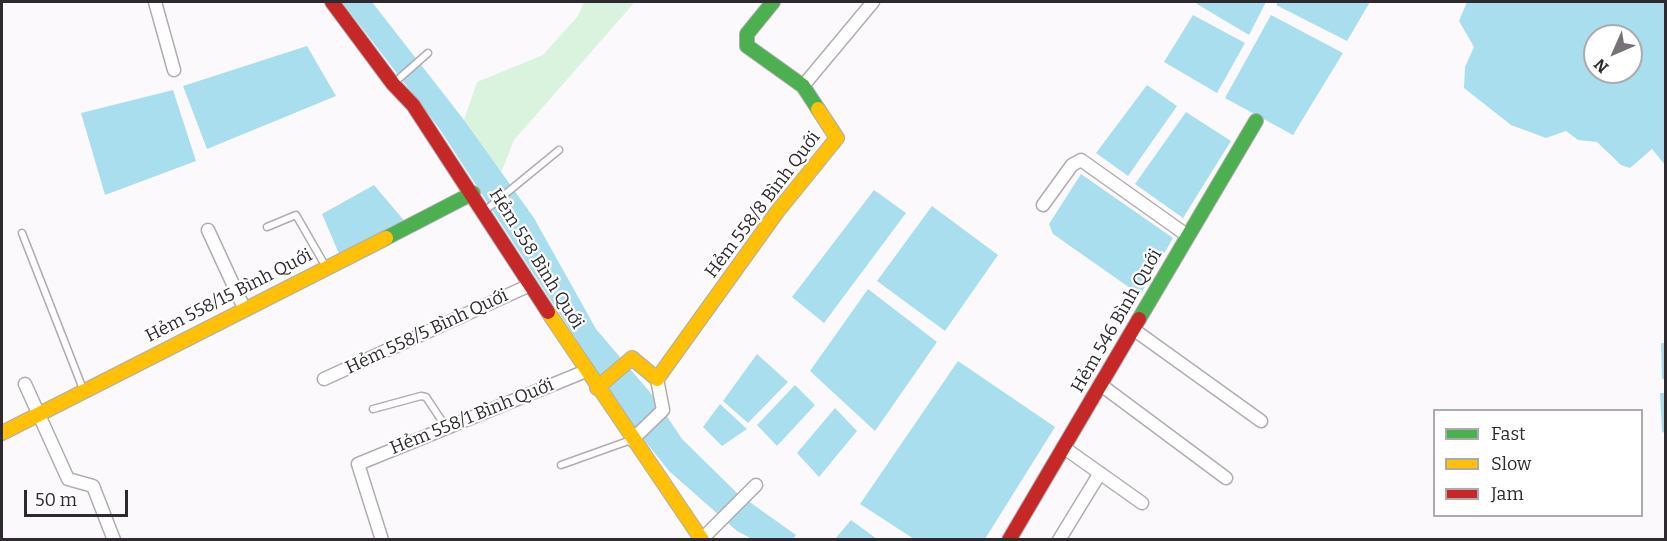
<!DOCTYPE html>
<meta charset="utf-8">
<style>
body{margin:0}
#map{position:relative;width:1667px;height:541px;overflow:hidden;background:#fcf9fd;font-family:Bitter,serif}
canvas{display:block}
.frame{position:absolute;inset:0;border:3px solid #2e2a2f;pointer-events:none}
.legend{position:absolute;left:1433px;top:409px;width:210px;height:108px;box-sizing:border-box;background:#fff;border:2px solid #abaaac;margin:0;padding:8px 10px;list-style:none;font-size:18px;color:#2e2a2f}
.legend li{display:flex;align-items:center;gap:12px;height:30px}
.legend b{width:30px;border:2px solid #abaaac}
.north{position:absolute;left:1583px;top:24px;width:60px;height:60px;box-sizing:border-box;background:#fff;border:2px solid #abaaac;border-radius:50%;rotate:225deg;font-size:16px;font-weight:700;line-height:24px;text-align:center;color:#2e2a2f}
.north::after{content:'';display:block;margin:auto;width:21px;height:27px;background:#767277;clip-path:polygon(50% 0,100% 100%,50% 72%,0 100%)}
.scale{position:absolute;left:24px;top:490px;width:104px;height:27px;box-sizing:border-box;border:3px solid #2e2a2f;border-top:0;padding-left:8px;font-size:18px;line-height:21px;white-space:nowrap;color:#2e2a2f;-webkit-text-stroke:4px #fff;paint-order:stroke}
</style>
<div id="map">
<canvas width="1667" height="541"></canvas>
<div class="frame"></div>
<ul class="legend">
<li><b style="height:8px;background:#4caf50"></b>Fast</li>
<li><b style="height:8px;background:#ffc107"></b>Slow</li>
<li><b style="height:8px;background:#c62828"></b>Jam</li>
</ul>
<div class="north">N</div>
<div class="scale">50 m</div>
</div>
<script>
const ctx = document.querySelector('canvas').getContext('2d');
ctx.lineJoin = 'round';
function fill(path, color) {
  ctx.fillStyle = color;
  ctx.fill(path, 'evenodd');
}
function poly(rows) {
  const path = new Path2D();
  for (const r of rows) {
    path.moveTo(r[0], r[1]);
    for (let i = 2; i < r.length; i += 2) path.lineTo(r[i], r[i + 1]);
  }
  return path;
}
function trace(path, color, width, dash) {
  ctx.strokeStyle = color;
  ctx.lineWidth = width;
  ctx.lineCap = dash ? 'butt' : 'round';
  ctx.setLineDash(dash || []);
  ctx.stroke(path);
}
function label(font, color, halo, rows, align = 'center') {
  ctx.font = font + ' Bitter,serif';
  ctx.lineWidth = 4.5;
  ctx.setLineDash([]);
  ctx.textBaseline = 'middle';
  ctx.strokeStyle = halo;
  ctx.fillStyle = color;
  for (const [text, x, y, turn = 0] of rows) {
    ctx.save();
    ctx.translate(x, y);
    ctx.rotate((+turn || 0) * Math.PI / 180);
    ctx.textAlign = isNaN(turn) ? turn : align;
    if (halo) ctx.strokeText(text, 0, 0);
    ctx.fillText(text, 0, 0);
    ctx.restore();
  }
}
fill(poly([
 [584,2,635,2,514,140,501,173,464,120,477,82,543,55,578,16]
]), '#daf3df');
fill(poly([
 [342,2,372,2,464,120,534,218,596,329,654,397,682,439,737,493,796,535,793,539,752,539,737,531,669,471,629,421,439,128],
 [1198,2,1266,2,1249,35,1197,4],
 [1278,2,1370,2,1347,41,1276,5],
 [1467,2,1665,2,1665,165,1652,149,1630,168,1621,165,1597,142,1578,140,1566,131,1546,138,1511,125,1464,88,1465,67,1474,47,1459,21],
 [1595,36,1631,36,1631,72,1595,72],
 [1193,15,1245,43,1217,93,1164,62],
 [1271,15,1343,53,1293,135,1225,98],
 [307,46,336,96,207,149,183,86],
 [1147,85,1177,106,1128,176,1096,153],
 [173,90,196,161,105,195,81,113],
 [1186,112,1231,141,1183,218,1135,184],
 [1081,174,1173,238,1140,295,1053,234,1049,224],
 [374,185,406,223,340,256,322,214],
 [874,190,906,213,824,323,792,297],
 [932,206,998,255,945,331,877,281],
 [868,289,937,342,875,431,810,371],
 [1661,343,1665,343,1665,379,1662,379],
 [757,354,788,382,748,423,723,401],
 [958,361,1055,427,985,539,914,539,860,504],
 [795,385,815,405,777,446,757,425],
 [1660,393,1665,393,1665,433,1662,432],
 [720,404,747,429,722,446,703,427],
 [835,408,857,431,819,477,797,453],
 [851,520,877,539,835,539]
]), '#a8deee');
const lane = poly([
 [395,82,428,53],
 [487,209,559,150],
 [267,227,296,215,326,267],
 [22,233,83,389],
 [373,409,421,396,426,397,446,427],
 [561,465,631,440]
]);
const street = poly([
 [155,2,174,70],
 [803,86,873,2],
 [1043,205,1072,165,1081,160,1188,236],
 [208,230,244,308],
 [1133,329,1261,421],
 [324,379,530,285],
 [25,384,68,479,93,486,114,540],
 [1101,385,1226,478],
 [632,440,663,410,657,379],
 [1063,447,1142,503],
 [702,539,756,485],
 [382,540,358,464,586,371],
 [1059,540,1100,473]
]);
const fast = poly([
 [773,2,747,34,747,46,803,86,818,109],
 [386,238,473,193],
 [1139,319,1256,121]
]);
const slow = poly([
 [548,312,702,540],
 [597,388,632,358,657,379,777,212,837,138,818,109],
 [2,433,386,238]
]);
const jam = poly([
 [332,2,393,84,413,105,548,312],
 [1009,540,1139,319]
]);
trace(lane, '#afadb0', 9);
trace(street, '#afadb0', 15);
trace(fast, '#afadb0', 16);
trace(slow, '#afadb0', 16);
trace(jam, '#afadb0', 16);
trace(lane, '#fffeff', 6);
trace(street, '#fffeff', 12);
trace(fast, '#4caf50', 14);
trace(slow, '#ffc107', 14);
trace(jam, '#c62828', 14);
label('18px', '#2e2a2f', '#fff', [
 ["Hẻm 558/8 Bình Quới",763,205,-53],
 ["Hẻm 558 Bình Quới",536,259,58],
 ["Hẻm 558/15 Bình Quới",229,296,-27],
 ["Hẻm 546 Bình Quới",1117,321,-60],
 ["Hẻm 558/5 Bình Quới",427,332,-25],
 ["Hẻm 558/1 Bình Quới",472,417,-22]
]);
</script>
